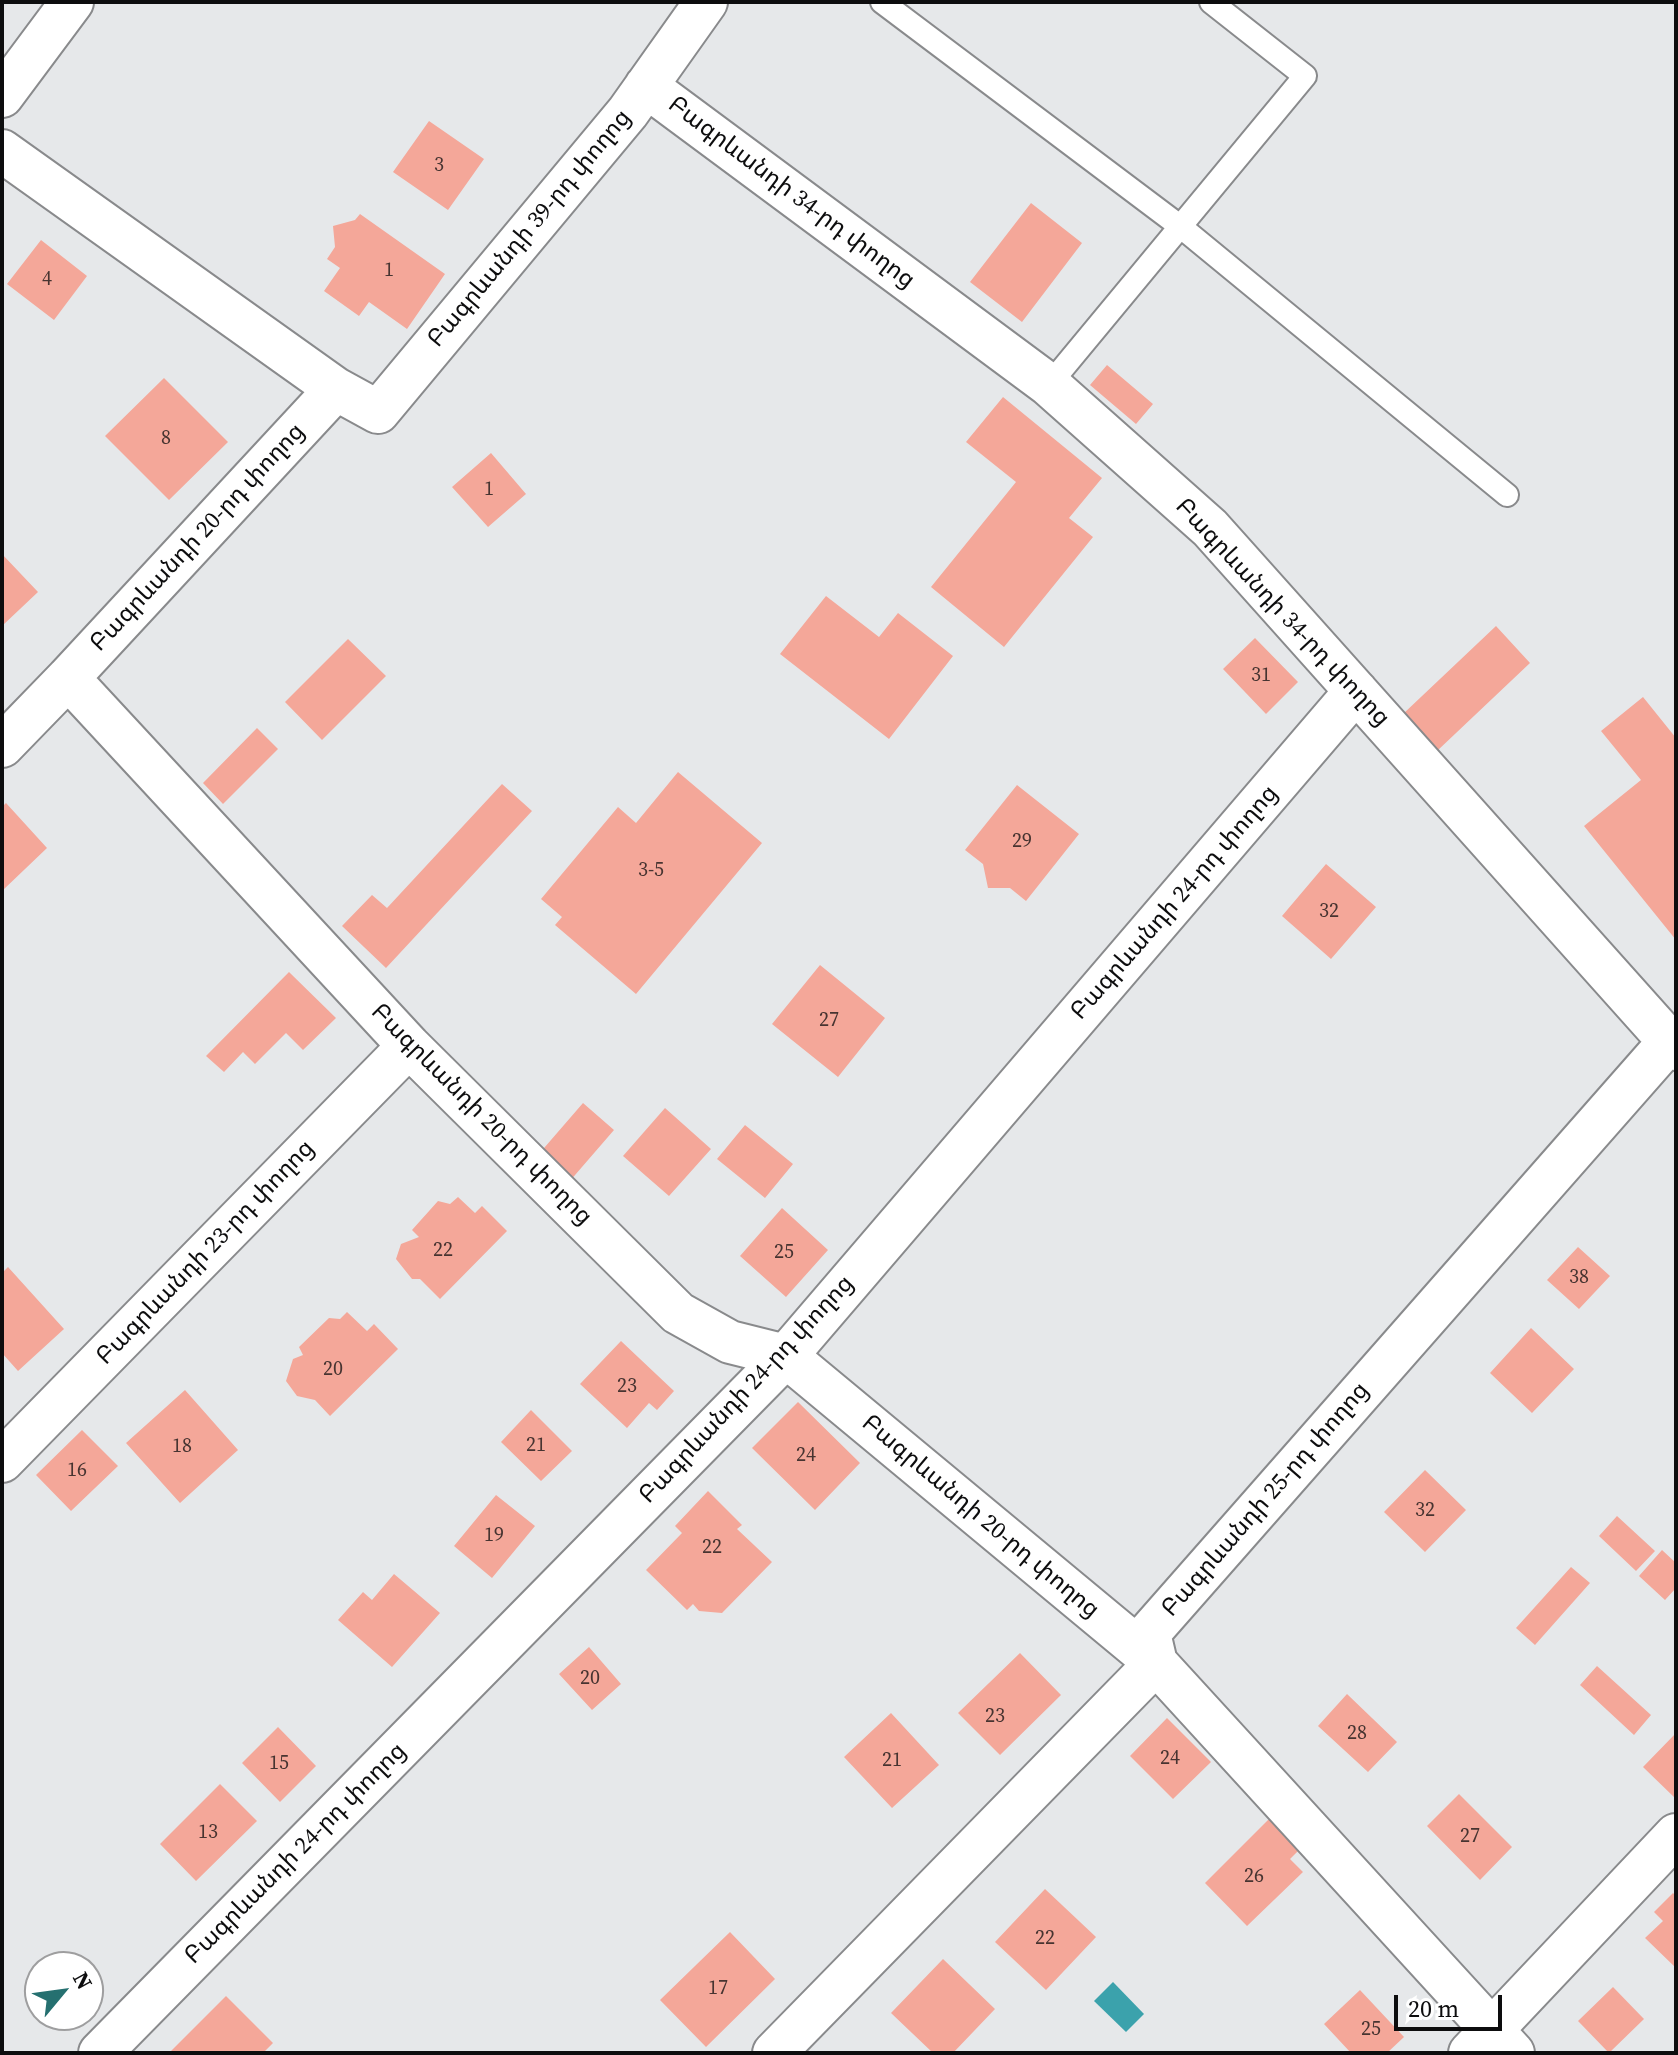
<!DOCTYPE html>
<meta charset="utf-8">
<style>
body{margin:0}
#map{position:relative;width:1678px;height:2055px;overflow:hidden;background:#e6e8ea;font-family:"Source Serif 4",serif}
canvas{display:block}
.frame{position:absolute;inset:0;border:4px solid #0d0d0e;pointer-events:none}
.north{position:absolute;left:24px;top:1951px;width:80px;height:80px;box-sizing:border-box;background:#fff;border:2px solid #9e9e9f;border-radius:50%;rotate:61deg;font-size:22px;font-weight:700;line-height:32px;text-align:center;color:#0d0d0e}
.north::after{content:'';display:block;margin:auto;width:28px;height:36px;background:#257070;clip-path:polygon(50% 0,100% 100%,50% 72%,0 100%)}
.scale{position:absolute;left:1394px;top:1995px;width:108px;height:36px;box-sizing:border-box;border:4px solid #0d0d0e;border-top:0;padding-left:10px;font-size:24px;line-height:28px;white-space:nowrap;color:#0d0d0e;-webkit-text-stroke:6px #fff;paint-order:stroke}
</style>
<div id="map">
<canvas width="1678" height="2055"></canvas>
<div class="frame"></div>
<div class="north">N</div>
<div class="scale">20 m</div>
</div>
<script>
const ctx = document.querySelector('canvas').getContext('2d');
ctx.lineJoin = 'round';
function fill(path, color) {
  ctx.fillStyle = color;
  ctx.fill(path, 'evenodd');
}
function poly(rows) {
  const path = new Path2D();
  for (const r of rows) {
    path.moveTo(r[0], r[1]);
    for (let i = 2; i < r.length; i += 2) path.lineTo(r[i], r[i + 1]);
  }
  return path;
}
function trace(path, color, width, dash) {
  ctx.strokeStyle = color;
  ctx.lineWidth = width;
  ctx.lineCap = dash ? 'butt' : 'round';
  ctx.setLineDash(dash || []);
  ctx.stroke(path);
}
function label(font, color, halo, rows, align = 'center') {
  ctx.font = font + ' "Source Serif 4","Noto Sans Armenian",serif';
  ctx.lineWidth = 6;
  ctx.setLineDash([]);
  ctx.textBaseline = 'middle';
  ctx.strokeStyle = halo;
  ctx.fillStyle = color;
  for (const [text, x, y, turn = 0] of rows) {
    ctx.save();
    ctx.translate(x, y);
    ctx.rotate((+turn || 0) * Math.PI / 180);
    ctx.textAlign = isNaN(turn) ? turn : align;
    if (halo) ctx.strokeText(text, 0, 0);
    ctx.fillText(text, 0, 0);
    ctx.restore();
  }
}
fill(poly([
 [1113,1982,1144,2014,1126,2032,1094,2001]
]), '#3ba2ac');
fill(poly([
 [429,121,484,159,448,210,393,172],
 [1031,203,1082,243,1022,322,970,282],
 [360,214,445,274,407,329,369,302,359,316,324,291,340,268,327,259,335,247,333,226,355,220],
 [41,240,87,276,54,320,7,284],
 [1107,365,1153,404,1136,424,1090,385],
 [164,378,228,442,169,500,105,436],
 [1003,397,1102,478,1069,518,1093,537,1004,647,931,587,1016,482,966,442],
 [491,453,526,494,488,527,452,487],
 [2,554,38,592,2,626],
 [826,596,879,637,898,613,953,656,889,739,780,654],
 [1496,626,1530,663,1437,751,1403,714],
 [1255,638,1298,682,1266,714,1223,669],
 [348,639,386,676,322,740,285,702],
 [1643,697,1676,738,1676,940,1584,826,1641,780,1601,731],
 [257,728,278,749,223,804,203,783],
 [678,772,762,843,636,994,555,925,562,917,541,899,618,807,636,823],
 [502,784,532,811,386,968,342,926,372,895,387,908],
 [1017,785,1079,834,1026,901,1010,888,988,888,983,864,965,850],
 [6,803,47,848,2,891,2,807],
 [1326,864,1376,907,1331,959,1282,916],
 [820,965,885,1018,838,1077,772,1024],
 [289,972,336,1018,303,1050,286,1033,255,1064,243,1052,224,1072,206,1056],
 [583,1103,614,1130,569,1182,538,1155],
 [665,1108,711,1149,669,1196,623,1156],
 [745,1125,793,1164,765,1198,717,1159],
 [458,1197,475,1213,482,1206,507,1231,440,1299,420,1279,412,1279,396,1259,401,1244,419,1237,412,1230,438,1201,450,1204],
 [782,1208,828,1250,786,1297,740,1256],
 [1578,1247,1610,1276,1579,1309,1547,1280],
 [8,1267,64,1329,18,1371,2,1353,2,1273],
 [347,1312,367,1331,374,1324,398,1349,330,1416,315,1400,297,1396,286,1381,293,1359,303,1355,299,1347,329,1318,340,1319],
 [1531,1328,1574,1369,1532,1413,1490,1373],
 [621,1341,674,1391,657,1410,649,1403,627,1428,580,1384],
 [185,1390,238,1450,180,1503,126,1443],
 [798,1402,860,1463,815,1510,752,1448],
 [531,1410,572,1451,541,1481,501,1442],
 [82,1430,118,1466,71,1511,36,1475],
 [1425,1470,1466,1510,1425,1552,1384,1512],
 [708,1491,742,1525,737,1529,772,1562,722,1613,699,1611,693,1604,687,1610,646,1570,682,1533,675,1526],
 [496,1495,535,1526,492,1578,454,1546],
 [1617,1516,1655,1551,1636,1571,1599,1536],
 [1662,1550,1676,1563,1676,1588,1665,1600,1639,1576],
 [1571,1567,1590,1583,1535,1645,1516,1628],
 [394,1574,440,1613,392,1667,338,1620,363,1592,372,1600],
 [589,1647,621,1684,592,1710,559,1674],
 [1020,1653,1061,1695,1000,1755,958,1713],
 [1597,1666,1651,1715,1634,1735,1580,1685],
 [1347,1694,1397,1742,1368,1772,1318,1726],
 [891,1713,939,1765,892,1808,844,1757],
 [1167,1718,1211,1762,1173,1799,1130,1756],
 [278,1727,316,1766,280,1802,242,1763],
 [1676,1733,1676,1799,1643,1767],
 [220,1784,257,1821,196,1881,160,1844],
 [1459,1794,1512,1847,1480,1880,1427,1826],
 [1269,1819,1299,1850,1290,1859,1303,1872,1247,1926,1205,1883],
 [1045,1889,1096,1937,1046,1990,995,1942],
 [1673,1893,1676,1896,1676,1968,1645,1938,1663,1921,1654,1912],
 [730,1932,775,1979,706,2047,660,2000],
 [943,1959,995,2009,953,2053,933,2053,891,2013],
 [1613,1987,1644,2019,1609,2053,1578,2021],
 [1360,1990,1404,2037,1387,2053,1351,2053,1324,2024],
 [226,1996,273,2043,263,2053,169,2053]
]), '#f4a799');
const lane = poly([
 [882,2,1181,227,1507,495],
 [1049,385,1305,76,1211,2]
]);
const street = poly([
 [646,86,1049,385,1210,528,1676,1049],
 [2,96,72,2],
 [2,151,336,389,68,678,409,1046,678,1313,730,1342,786,1356,1156,1663,1513,2053],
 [336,389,378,412,628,112,706,2],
 [2,746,68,678],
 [2,1461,409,1046],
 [100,2053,786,1356,1356,691],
 [774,2053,1156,1663,1149,1633,1669,1042],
 [1470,2053,1676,1835]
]);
trace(lane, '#898a8c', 26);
trace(street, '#898a8c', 46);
trace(lane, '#fff', 22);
trace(street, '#fff', 42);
label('20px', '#473431', null, [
 ["3",439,166],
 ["1",389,271],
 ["4",47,280],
 ["8",166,439],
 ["1",489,490],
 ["31",1261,676],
 ["29",1022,842],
 ["3-5",651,871],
 ["32",1329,912],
 ["27",829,1021],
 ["22",443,1251],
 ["25",784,1253],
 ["38",1579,1278],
 ["20",333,1370],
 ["23",627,1387],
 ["21",536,1446],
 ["18",182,1447],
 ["24",806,1456],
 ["16",77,1471],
 ["32",1425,1511],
 ["19",494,1536],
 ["22",712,1548],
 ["20",590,1679],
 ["23",995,1717],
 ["28",1357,1734],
 ["24",1170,1759],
 ["21",892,1761],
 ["15",279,1764],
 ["13",208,1833],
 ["27",1470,1837],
 ["26",1254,1877],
 ["22",1045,1939],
 ["17",718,1989],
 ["25",1371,2030]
]);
label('24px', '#0d0d0e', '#fff', [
 ["Բագրևանդի 34-րդ փողոց",791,193,37],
 ["Բագրևանդի 39-րդ փողոց",530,229,-50],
 ["Բագրևանդի 20-րդ փողոց",198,538,-47],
 ["Բագրևանդի 34-րդ փողոց",1282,613,47],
 ["Բագրևանդի 24-րդ փողոց",1175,903,-49],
 ["Բագրևանդի 20-րդ փողոց",481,1115,45],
 ["Բագրևանդի 23-րդ փողոց",206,1253,-46],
 ["Բագրևանդի 24-րդ փողոց",747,1390,-47],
 ["Բագրևանդի 25-րդ փողոց",1266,1500,-49],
 ["Բագրևանդի 20-րդ փողոց",980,1517,40],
 ["Բագրևանդի 24-րդ փողոց",296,1854,-45]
]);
</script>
